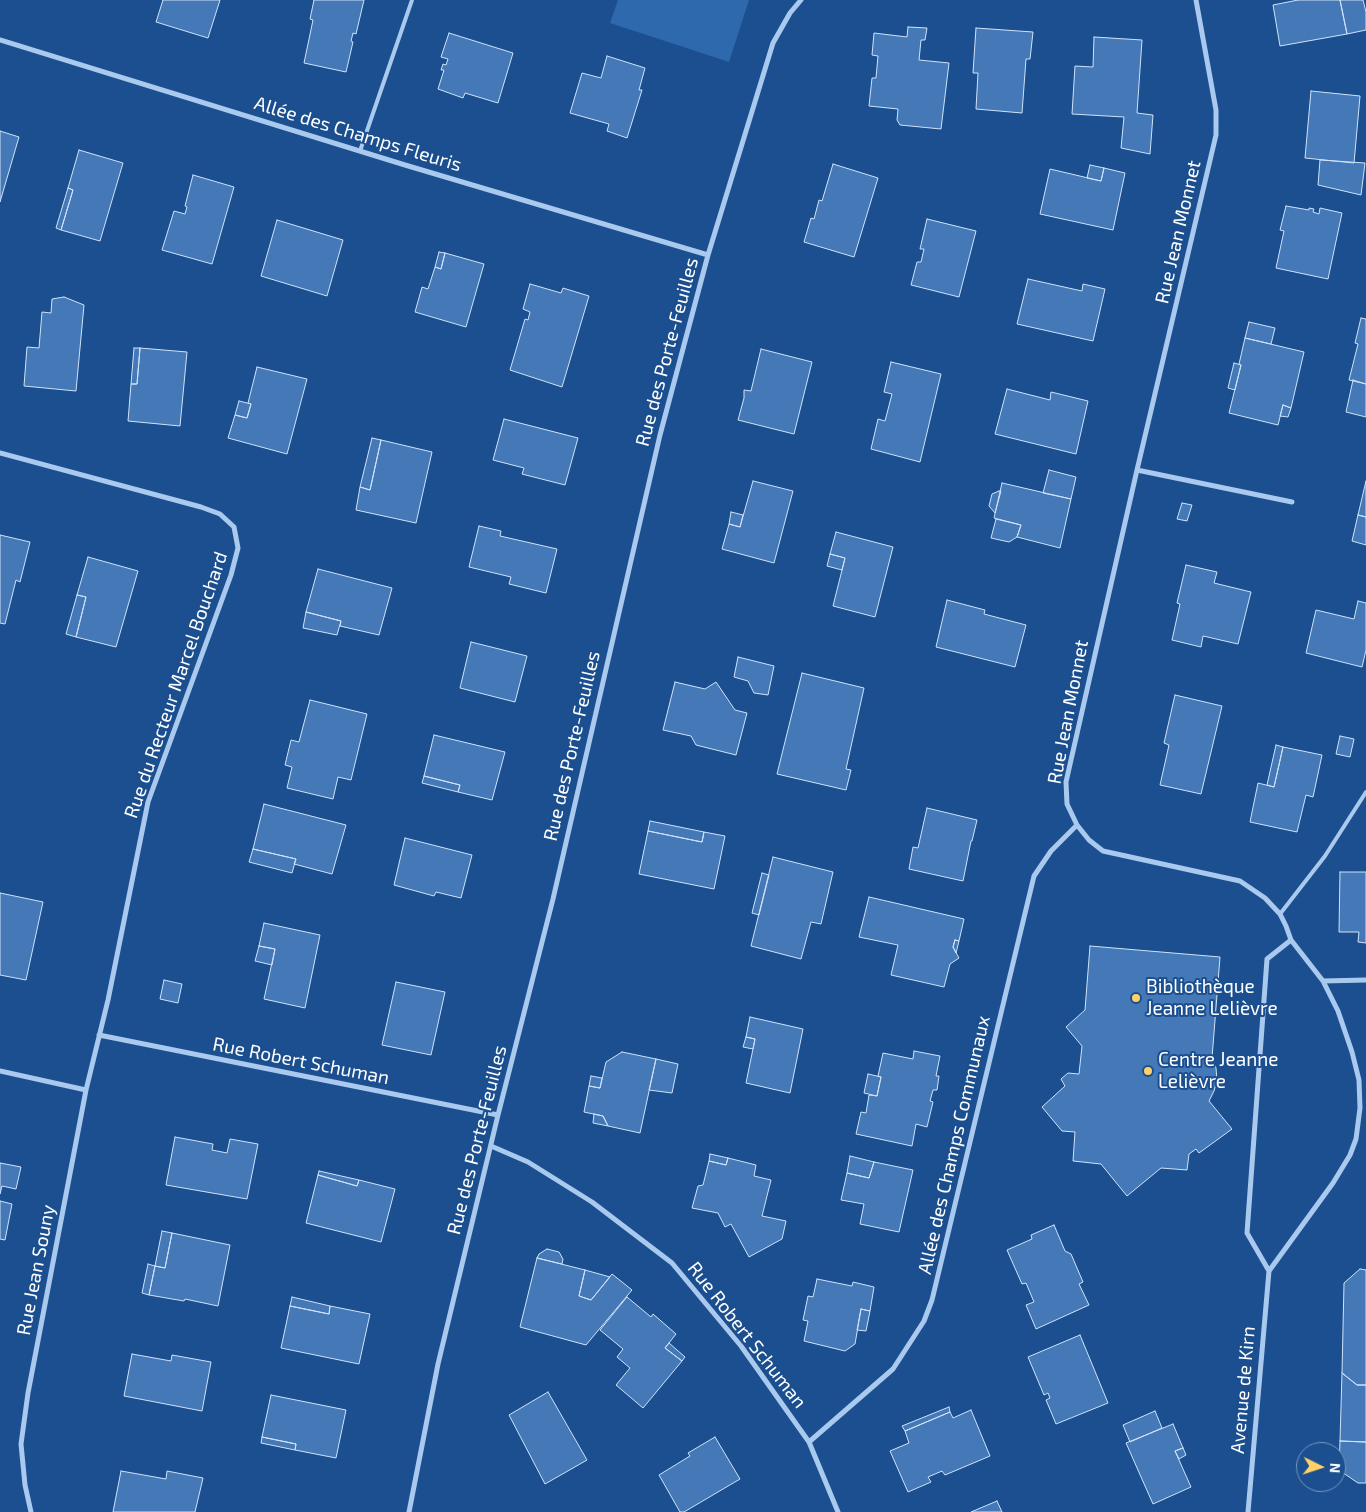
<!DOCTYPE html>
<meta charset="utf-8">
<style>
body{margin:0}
#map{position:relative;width:1366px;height:1512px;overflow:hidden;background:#1b4f8f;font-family:"Exo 2",sans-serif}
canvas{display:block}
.north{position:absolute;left:1296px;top:1442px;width:50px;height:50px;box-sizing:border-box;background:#1b4f8f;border:1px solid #7695bc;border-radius:50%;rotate:94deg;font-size:14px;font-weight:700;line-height:20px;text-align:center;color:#fff}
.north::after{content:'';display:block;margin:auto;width:18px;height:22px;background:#ffd166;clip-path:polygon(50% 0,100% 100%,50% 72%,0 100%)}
</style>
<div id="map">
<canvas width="1366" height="1512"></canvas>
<div class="north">N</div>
</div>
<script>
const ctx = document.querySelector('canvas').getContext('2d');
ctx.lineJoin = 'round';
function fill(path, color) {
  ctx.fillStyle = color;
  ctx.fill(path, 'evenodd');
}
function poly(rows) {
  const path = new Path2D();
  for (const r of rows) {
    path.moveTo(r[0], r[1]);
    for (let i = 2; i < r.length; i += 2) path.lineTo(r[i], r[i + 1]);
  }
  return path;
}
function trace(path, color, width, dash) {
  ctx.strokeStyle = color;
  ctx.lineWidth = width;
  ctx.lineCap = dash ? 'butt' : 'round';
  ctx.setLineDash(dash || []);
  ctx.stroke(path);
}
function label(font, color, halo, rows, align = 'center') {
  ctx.font = font + ' "Exo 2",sans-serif';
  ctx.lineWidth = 4;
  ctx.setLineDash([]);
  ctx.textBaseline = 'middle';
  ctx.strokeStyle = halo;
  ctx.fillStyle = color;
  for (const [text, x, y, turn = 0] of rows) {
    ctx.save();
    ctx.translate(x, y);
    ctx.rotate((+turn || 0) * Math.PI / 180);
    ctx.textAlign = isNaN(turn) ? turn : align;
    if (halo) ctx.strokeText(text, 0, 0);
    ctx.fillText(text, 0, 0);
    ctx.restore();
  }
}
fill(poly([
 [618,0,749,0,729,62,610,23]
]), '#2e69ad');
const building = poly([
 [163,0,220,0,208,38,156,22,163,0],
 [314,0,364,0,356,34,353,33,351,41,353,42,346,72,304,63,313,20,310,19,314,0],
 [1298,0,1340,0,1347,34,1280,46,1273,5,1298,0],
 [1340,0,1363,0,1366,12,1366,30,1347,34,1340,0],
 [908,27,927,28,925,40,921,40,919,60,949,63,941,129,900,125,897,120,898,109,869,106,872,78,876,78,878,56,872,55,874,33,907,37,908,27],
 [976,28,1033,32,1030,59,1026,59,1022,113,976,109,978,73,973,73,976,28],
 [449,33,513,53,498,103,465,93,463,98,438,89,444,70,441,70,443,64,446,65,448,59,441,57,449,33],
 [1094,37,1142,40,1137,113,1153,115,1150,154,1121,148,1124,117,1072,114,1075,66,1093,67,1094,37],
 [607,56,645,68,639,90,642,90,627,138,607,131,609,124,570,113,582,73,601,78,607,56],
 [1311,91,1360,96,1354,163,1305,158,1311,91],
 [0,131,19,137,0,202,0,131],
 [79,150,123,163,100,241,61,230,73,190,68,188,79,150],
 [1320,160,1365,163,1361,195,1318,185,1320,160],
 [833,164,878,178,854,257,804,242,811,218,814,219,819,200,822,201,833,164],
 [1090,165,1104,168,1101,181,1087,178,1090,165],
 [1104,168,1125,173,1113,230,1040,214,1050,169,1101,181,1104,168],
 [193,175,234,187,212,264,162,250,174,211,185,214,187,207,185,206,193,175],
 [68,188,73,190,61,230,56,228,68,188],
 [1286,206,1309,210,1309,208,1314,209,1313,212,1319,214,1320,208,1342,213,1328,279,1276,268,1284,231,1280,230,1286,206],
 [927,219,976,231,959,297,911,285,917,262,921,262,924,249,920,249,927,219],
 [277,220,343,240,327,296,261,276,277,220],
 [439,252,445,253,441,269,435,267,439,252],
 [445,253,484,264,466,327,415,312,422,287,428,289,435,267,441,269,445,253],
 [1028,279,1082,291,1083,284,1105,289,1093,341,1017,324,1028,279],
 [530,284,561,293,563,288,589,296,562,387,510,370,525,319,528,320,530,312,523,309,530,284],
 [64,297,84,305,76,391,24,386,27,347,39,348,42,312,51,313,52,299,64,297],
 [1361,318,1366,319,1366,384,1349,380,1358,344,1355,343,1361,318],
 [1249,322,1275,328,1271,344,1245,338,1249,322],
 [1245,338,1304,352,1291,408,1283,405,1278,425,1229,413,1241,365,1239,364,1245,338],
 [134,348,140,348,137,384,131,384,134,348],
 [140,348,187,352,180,426,128,421,131,384,137,384,140,348],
 [761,349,812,362,794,434,738,420,744,398,744,390,751,391,761,349],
 [891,362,941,374,920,462,871,449,878,419,885,421,892,394,884,392,891,362],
 [1234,363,1241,365,1235,390,1228,388,1234,363],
 [257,367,307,379,287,454,228,438,235,415,247,418,251,404,248,403,257,367],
 [1353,380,1366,384,1366,417,1346,412,1353,380],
 [1007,389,1050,400,1051,392,1088,401,1076,454,995,434,1007,389],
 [239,401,251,404,247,418,235,415,239,401],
 [1283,405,1291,408,1288,417,1280,416,1283,405],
 [504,419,578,438,565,485,522,474,524,468,493,460,504,419],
 [372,438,381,440,370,490,360,487,372,438],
 [381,440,432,452,416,523,356,510,360,487,370,490,381,440],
 [1049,470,1076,477,1071,499,1043,493,1049,470],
 [753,481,793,491,774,563,722,549,729,524,740,527,753,481],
 [1366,481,1366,517,1358,515,1366,481],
 [1002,483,1071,499,1060,548,1017,537,1021,525,994,518,1002,483],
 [999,491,1001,491,995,513,989,506,992,494,999,491],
 [1182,503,1192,505,1187,521,1177,519,1182,503],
 [731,512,743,515,740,527,729,524,731,512],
 [1358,515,1366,517,1366,545,1352,541,1358,515],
 [996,519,1021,525,1017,537,1009,542,991,538,996,519],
 [479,526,501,531,500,536,557,549,546,593,509,584,511,577,469,567,479,526],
 [836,532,893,547,875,617,833,606,845,558,830,554,836,532],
 [0,535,30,542,20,582,16,580,5,624,0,623,0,535],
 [830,554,845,558,842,570,827,566,830,554],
 [88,557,138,571,116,647,76,637,86,597,77,595,88,557],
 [1186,565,1217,572,1214,583,1251,592,1238,644,1203,636,1201,647,1172,640,1180,604,1177,603,1186,565],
 [318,569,392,588,379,635,340,626,341,621,306,612,318,569],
 [77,595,86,597,76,637,66,634,77,595],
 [947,600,985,610,984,614,1026,625,1015,667,936,647,947,600],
 [1358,601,1366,603,1366,650,1362,667,1306,653,1316,610,1354,619,1358,601],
 [306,612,341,621,337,635,303,628,306,612],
 [471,642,527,656,515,702,460,688,471,642],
 [738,657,774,666,768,695,754,693,748,681,734,677,738,657],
 [802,673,864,688,846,769,851,770,846,790,777,774,802,673],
 [675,682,705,689,716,682,735,710,747,713,736,755,696,745,691,736,663,730,675,682],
 [1175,695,1222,706,1201,794,1160,785,1169,745,1164,743,1175,695],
 [310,700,367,714,351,780,338,777,333,799,287,788,292,767,285,765,291,740,299,742,310,700],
 [434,735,505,752,492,800,458,792,460,785,424,776,434,735],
 [1340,736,1354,739,1350,757,1336,754,1340,736],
 [1276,745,1283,747,1274,787,1267,785,1276,745],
 [1283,747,1322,755,1313,797,1306,795,1297,832,1250,822,1258,783,1274,787,1283,747],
 [424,776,460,785,458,792,422,783,424,776],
 [264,804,346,825,332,874,294,864,296,859,253,849,264,804],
 [927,808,977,820,972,841,971,841,963,881,909,869,913,847,918,848,927,808],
 [650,821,704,832,702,842,648,831,650,821],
 [648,831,702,842,704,832,725,836,714,889,639,874,648,831],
 [405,838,472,855,461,898,436,892,434,896,394,885,405,838],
 [253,849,296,859,292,873,249,862,253,849],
 [773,857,833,872,821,924,811,922,801,959,751,946,773,857],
 [1340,872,1366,872,1366,943,1358,942,1359,932,1339,932,1340,872],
 [762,873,769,875,759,915,752,913,762,873],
 [0,893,43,902,26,980,0,975,0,893],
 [869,897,964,919,959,941,955,940,953,947,959,958,950,964,944,987,891,975,898,945,859,937,869,897],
 [264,923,320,935,305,1008,264,999,275,949,259,946,264,923],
 [955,940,959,941,956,953,953,947,955,940],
 [259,946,275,949,272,965,255,961,259,946],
 [1090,946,1220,957,1212,1058,1216,1068,1217,1080,1214,1091,1209,1101,1232,1129,1199,1153,1196,1149,1189,1154,1187,1170,1161,1168,1127,1196,1101,1164,1073,1161,1075,1132,1062,1131,1042,1107,1065,1086,1061,1079,1068,1073,1079,1074,1082,1046,1066,1027,1085,1010,1090,946],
 [164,980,182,984,178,1003,160,999,164,980],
 [396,982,445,992,431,1055,382,1045,396,982],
 [750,1017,803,1029,790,1093,746,1083,755,1039,746,1037,750,1017],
 [746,1037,755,1039,753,1049,743,1047,746,1037],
 [914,1051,940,1056,936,1076,939,1076,937,1090,933,1090,930,1101,933,1102,927,1127,916,1124,912,1146,856,1134,861,1112,866,1113,869,1095,877,1096,881,1077,878,1076,883,1053,913,1059,914,1051],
 [622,1052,656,1059,640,1133,608,1126,603,1116,584,1112,589,1086,600,1088,606,1062,622,1052],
 [656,1059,678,1064,672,1093,649,1090,656,1059],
 [868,1074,881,1077,877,1096,864,1093,868,1074],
 [591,1076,602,1078,600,1088,589,1086,591,1076],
 [594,1114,603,1116,608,1126,593,1123,594,1114],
 [175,1137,213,1144,212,1150,227,1153,230,1139,258,1144,247,1199,166,1185,175,1137],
 [710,1154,728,1158,726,1165,709,1161,710,1154],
 [850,1156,874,1162,869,1178,847,1173,850,1156],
 [728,1158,756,1165,754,1176,771,1180,762,1216,786,1221,782,1239,749,1257,731,1224,725,1227,718,1213,692,1208,698,1186,703,1185,709,1161,726,1165,728,1158],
 [874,1162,913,1170,899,1232,860,1224,864,1204,841,1200,847,1173,869,1178,874,1162],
 [0,1163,21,1167,16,1189,2,1186,0,1194,0,1163],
 [319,1171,359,1180,357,1186,318,1175,319,1171],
 [318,1175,357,1186,359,1180,395,1189,381,1242,306,1223,318,1175],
 [0,1201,12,1204,5,1240,0,1239,0,1201],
 [1054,1225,1065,1251,1071,1254,1083,1282,1079,1284,1089,1305,1036,1329,1026,1305,1034,1302,1026,1283,1022,1284,1007,1250,1032,1239,1031,1235,1054,1225],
 [162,1231,172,1233,165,1268,155,1266,162,1231],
 [172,1233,230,1245,218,1306,185,1299,184,1301,149,1295,155,1266,165,1268,172,1233],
 [547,1249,559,1252,563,1259,562,1264,537,1258,539,1254,547,1249],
 [537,1258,585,1270,579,1296,591,1300,612,1274,632,1290,586,1345,520,1327,537,1258],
 [148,1264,155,1266,149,1295,142,1293,148,1264],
 [1360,1269,1366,1270,1366,1385,1357,1385,1342,1373,1344,1283,1360,1269],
 [585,1270,610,1277,591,1300,579,1296,585,1270],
 [817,1279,852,1286,853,1282,874,1287,870,1311,861,1309,855,1344,845,1351,804,1341,808,1321,803,1320,808,1296,813,1297,817,1279],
 [292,1297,330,1306,329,1314,290,1306,292,1297],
 [627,1297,651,1317,653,1314,676,1334,665,1348,682,1361,643,1408,616,1385,630,1368,617,1357,623,1349,600,1330,627,1297],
 [290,1306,329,1314,330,1306,370,1314,359,1364,281,1348,290,1306],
 [861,1309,870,1311,866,1331,857,1330,861,1309],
 [1080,1335,1108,1403,1056,1424,1046,1400,1050,1398,1048,1393,1044,1395,1028,1357,1080,1335],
 [669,1343,685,1357,682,1361,665,1348,669,1343],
 [132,1354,171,1361,172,1355,211,1362,202,1411,124,1396,132,1354],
 [1342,1373,1357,1385,1366,1385,1366,1442,1340,1441,1342,1373],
 [548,1392,587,1460,545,1484,509,1415,548,1392],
 [271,1395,346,1410,336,1458,295,1450,296,1444,262,1437,271,1395],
 [949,1407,950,1412,905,1431,902,1426,949,1407],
 [971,1410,990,1456,945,1475,942,1471,928,1477,931,1482,908,1492,890,1451,909,1443,905,1431,950,1412,953,1418,971,1410],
 [1155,1411,1162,1428,1130,1442,1123,1425,1155,1411],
 [1173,1424,1183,1448,1175,1451,1191,1487,1153,1504,1126,1443,1173,1424],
 [262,1437,296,1444,295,1450,261,1443,262,1437],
 [715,1437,740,1479,684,1512,680,1512,659,1475,690,1456,688,1453,715,1437],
 [1340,1441,1366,1442,1366,1483,1358,1483,1339,1470,1340,1441],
 [1183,1448,1186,1455,1179,1459,1175,1451,1183,1448],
 [121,1471,166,1479,167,1471,203,1478,195,1512,113,1512,121,1471],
 [997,1501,1002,1512,971,1512,997,1501]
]);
fill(building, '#4478b7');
trace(building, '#cfe3fa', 1);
trace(poly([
 [360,151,412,0],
 [1280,914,1325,856,1366,792]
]), '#a9c9ee', 4);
trace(poly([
 [1196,0,1216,110,1216,135,1137,470,1066,782,1067,804,1077,825,1089,840,1103,851,1240,881,1265,898,1280,914,1286,926,1291,940,1323,981,1338,1011,1352,1052,1359,1080,1360,1108,1356,1139,1350,1155,1333,1183,1269,1271],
 [0,40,405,165,708,255],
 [0,453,201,507,220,514,234,527,238,548,231,575,148,802,108,1000,86,1090,28,1393,21,1444,25,1485,31,1512],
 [1137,470,1292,502],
 [1323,981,1366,980],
 [99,1035,498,1115],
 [0,1071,86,1090],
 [491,1146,528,1162,592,1202,672,1263,741,1346,809,1442,838,1512],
 [1269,1271,1247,1233,1267,959,1291,940],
 [809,1442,893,1369,924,1321,932,1300,1034,876,1051,851,1077,825],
 [409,1512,438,1364,498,1115,553,899,660,435,708,255,773,43,790,13,801,0],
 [1248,1512,1269,1271]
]), '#a9c9ee', 5);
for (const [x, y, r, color] of [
 [1136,998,5,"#ffd166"],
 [1148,1071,5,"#ffd166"]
]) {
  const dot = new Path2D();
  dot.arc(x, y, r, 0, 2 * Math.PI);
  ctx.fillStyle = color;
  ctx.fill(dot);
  trace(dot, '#1b4f8f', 2);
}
label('19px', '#fff', '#1b4f8f', [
 ["Allée des Champs Fleuris",358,134,17],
 ["Rue Jean Monnet",1178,232,-77],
 ["Rue des Porte-Feuilles",667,352,-75],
 ["Rue du Recteur Marcel Bouchard",176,685,-71],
 ["Rue Jean Monnet",1068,712,-79],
 ["Rue des Porte-Feuilles",572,746,-77],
 ["Rue Robert Schuman",301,1061,11],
 ["Rue des Porte-Feuilles",477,1140,-76],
 ["Allée des Champs Communaux",954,1145,-77],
 ["Rue Jean Souny",36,1270,-79],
 ["Rue Robert Schuman",747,1335,52],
 ["Avenue de Kirn",1243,1390,-85]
]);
label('19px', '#fff', '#1b4f8f', [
 ["Bibliothèque",1146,987],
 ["Jeanne Lelièvre",1146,1009],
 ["Centre Jeanne",1158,1060],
 ["Lelièvre",1158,1082]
], 'left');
</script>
